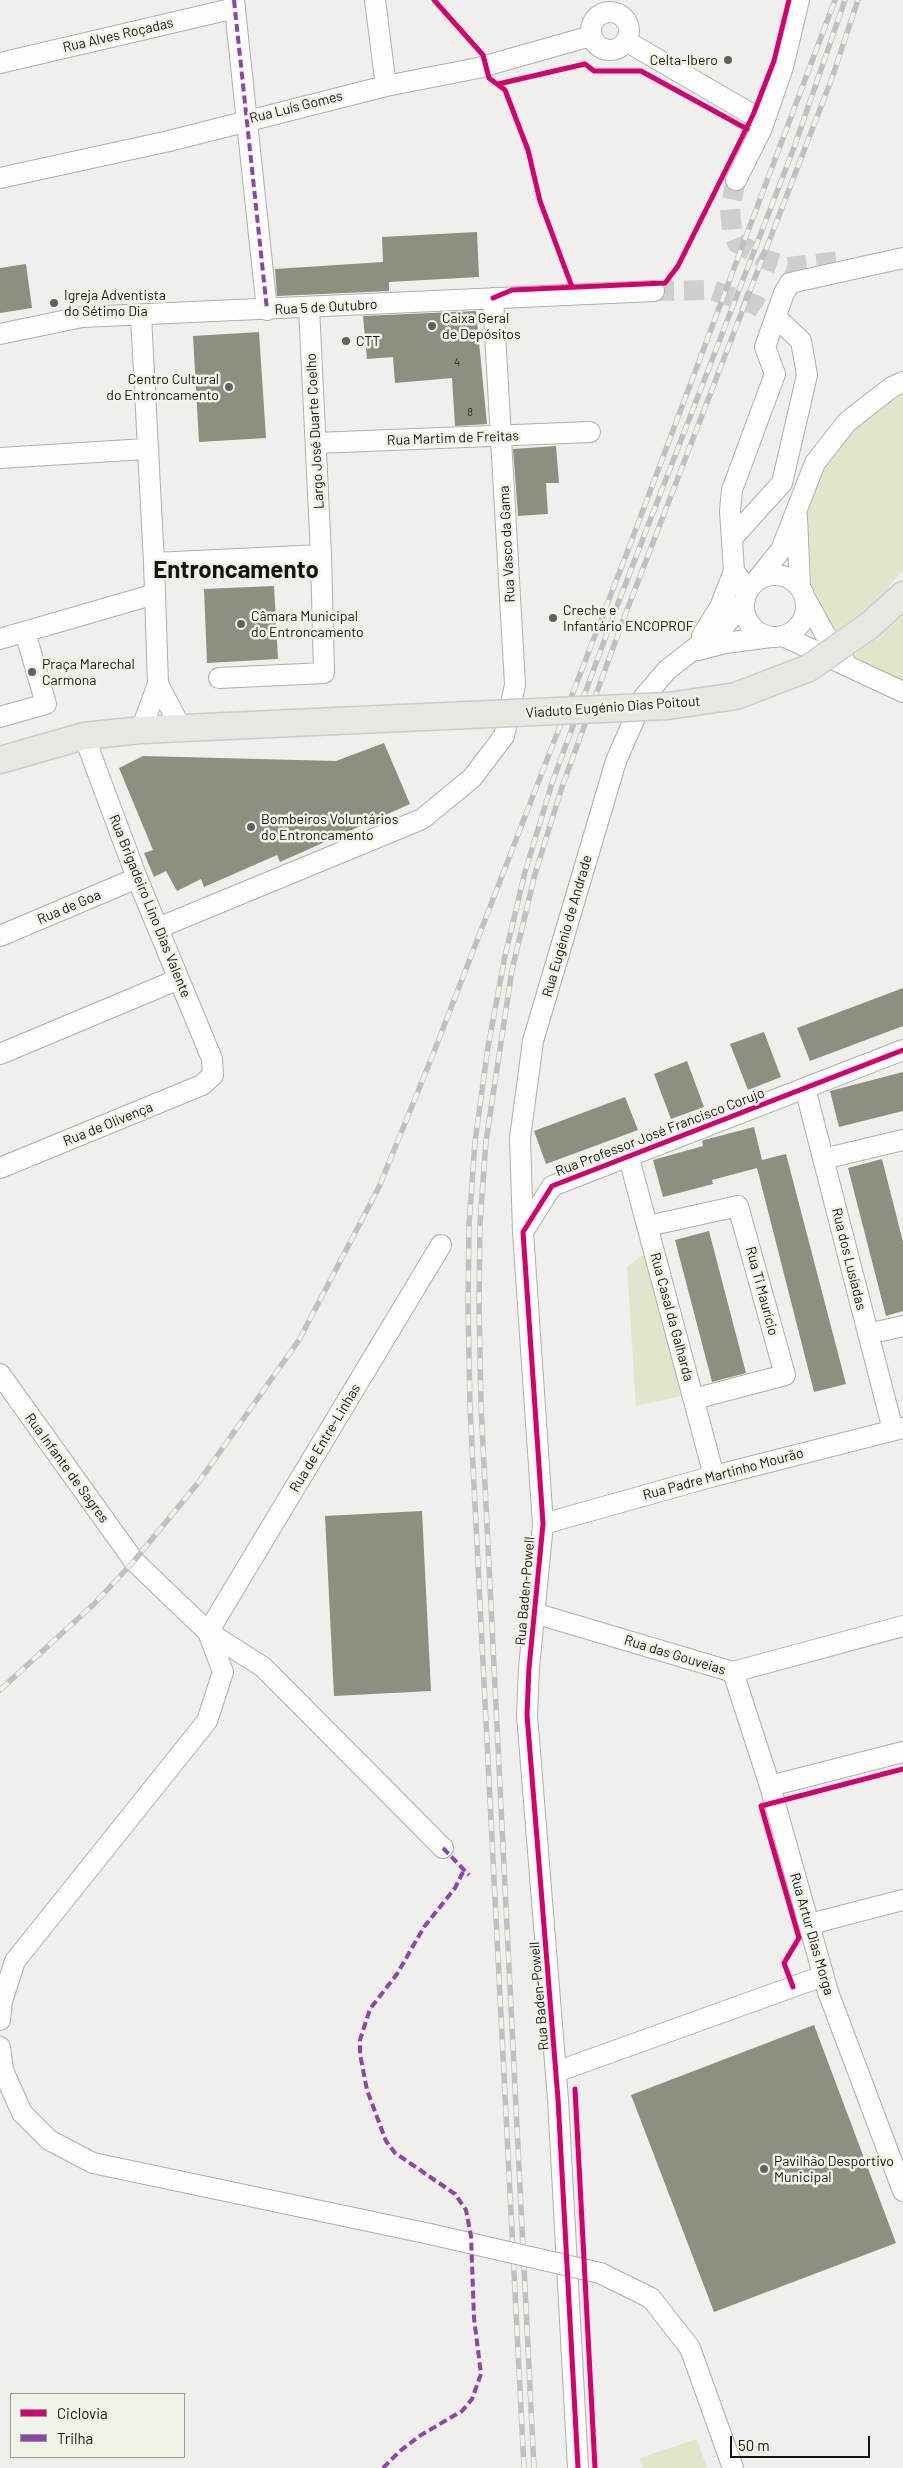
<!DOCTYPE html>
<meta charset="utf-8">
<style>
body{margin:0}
#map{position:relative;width:903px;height:2468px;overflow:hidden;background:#eff0eb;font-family:Barlow,sans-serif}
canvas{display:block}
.legend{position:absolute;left:10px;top:2393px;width:175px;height:65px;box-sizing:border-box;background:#f0f3e8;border:1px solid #989b92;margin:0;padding:6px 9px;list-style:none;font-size:15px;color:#151612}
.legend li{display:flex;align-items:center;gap:10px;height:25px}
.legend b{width:25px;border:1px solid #989b92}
.scale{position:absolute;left:730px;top:2436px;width:140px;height:22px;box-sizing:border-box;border:2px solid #151612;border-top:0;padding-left:6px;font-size:15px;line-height:18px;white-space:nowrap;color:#151612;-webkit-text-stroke:4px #f0f3e8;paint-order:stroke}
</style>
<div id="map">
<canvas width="903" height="2468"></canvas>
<ul class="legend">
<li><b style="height:6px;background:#d6006c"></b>Ciclovia</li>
<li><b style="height:6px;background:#8e44ad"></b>Trilha</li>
</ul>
<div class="scale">50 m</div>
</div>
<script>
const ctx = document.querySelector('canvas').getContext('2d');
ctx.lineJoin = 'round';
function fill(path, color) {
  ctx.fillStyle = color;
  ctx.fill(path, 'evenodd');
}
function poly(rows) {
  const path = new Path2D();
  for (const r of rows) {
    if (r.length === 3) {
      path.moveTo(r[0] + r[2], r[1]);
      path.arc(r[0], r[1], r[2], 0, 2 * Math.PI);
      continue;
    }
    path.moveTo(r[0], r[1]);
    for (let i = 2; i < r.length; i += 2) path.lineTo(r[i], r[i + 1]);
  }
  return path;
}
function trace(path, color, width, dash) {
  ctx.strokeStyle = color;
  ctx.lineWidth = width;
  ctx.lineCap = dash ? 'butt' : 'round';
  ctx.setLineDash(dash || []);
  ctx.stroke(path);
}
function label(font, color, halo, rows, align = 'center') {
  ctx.font = font + ' Barlow,sans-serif';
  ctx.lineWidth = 5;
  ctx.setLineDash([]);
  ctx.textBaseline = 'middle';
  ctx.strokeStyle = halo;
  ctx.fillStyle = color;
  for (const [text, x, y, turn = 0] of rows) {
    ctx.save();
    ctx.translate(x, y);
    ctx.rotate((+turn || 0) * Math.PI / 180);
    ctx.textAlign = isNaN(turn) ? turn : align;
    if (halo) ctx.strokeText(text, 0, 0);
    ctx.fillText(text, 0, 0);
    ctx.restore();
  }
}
fill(poly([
 [903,394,903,569,881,598,836,635,823,614,812,585,806,508,831,453,878,406],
 [903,601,903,692,847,664],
 [643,1255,652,1259,685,1395,636,1406,627,1267],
 [697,2439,707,2468,643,2468,639,2458]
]), '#e0e6cc');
fill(poly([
 [477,232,479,277,389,282,389,291,277,296,275,269,383,262,382,237],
 [26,264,32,308,0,313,0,268],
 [476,311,487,424,455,426,452,378,395,383,393,357,367,359,363,316],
 [259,332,266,438,199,442,193,336],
 [556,446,559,483,546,483,548,514,518,516,513,449],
 [274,586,278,659,207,663,204,589],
 [384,743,410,804,280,862,277,855,204,887,201,879,177,891,166,871,154,877,144,853,153,850,119,768,143,756,336,761],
 [903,988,903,1026,810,1061,797,1028],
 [764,1032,781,1077,748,1090,730,1044],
 [687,1061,704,1107,671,1119,654,1074],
 [903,1072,903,1111,839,1127,830,1091],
 [625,1097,638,1130,546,1164,534,1131],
 [754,1127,762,1160,786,1154,846,1384,814,1392,757,1168,712,1180,713,1184,663,1197,653,1160,703,1146,702,1141,704,1140],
 [882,1159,903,1242,903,1311,886,1316,848,1168],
 [709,1231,746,1373,712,1382,675,1240],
 [422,1511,431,1691,334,1696,325,1516],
 [814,2025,896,2243,714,2312,631,2095]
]), '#8d8f81');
trace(poly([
 [736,180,730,209,732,231,737,243,767,260,788,267,841,261],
 [654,291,711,290,756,305,779,320]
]), '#cecfca', 20, [20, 10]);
const minor = poly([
 [234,0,267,310],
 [375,0,386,86],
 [610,31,19],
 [626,41,753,115],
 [0,63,235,8],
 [0,178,169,141,386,86,478,68,591,36],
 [736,180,762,128,783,67,799,0],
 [141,316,154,563,158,684,141,730],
 [0,334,82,317,654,291],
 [316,443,590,432],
 [0,458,146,449],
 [797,516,800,587],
 [734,536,782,483,807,375,801,341,779,320],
 [154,563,321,555],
 [775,606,31],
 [756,581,781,550,815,463,847,422,892,387,903,382],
 [748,591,734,571,730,511,732,490,775,374,765,347,784,293,790,283,903,258],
 [805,598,825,634,844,660],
 [702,636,720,607,734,571],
 [783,636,903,692],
 [0,639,155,594],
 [698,650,725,643,771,637],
 [219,678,324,673,321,555,309,307],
 [158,684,181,728],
 [0,717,46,704,25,632],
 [158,928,422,819,472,778,504,736,515,685,493,298],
 [0,936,137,878],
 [0,1054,179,979],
 [805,1088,893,1430],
 [629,1158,714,1476],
 [823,1159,903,1140],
 [0,1168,202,1085,213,1075,212,1059,137,878,84,736],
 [648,1226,738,1206,785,1375,694,1399],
 [523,1232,520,1138,533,1041,616,761,644,697,667,670,726,624,744,602],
 [441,1245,208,1632,263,1667,443,1848],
 [868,1334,903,1326],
 [0,1374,134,1561,208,1632,223,1672,207,1721,15,1961,2,2001,0,2020],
 [543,1524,714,1476,903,1428],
 [534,1613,733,1672,903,1626],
 [733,1672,770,1786,828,1992,903,2191],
 [770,1786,903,1752],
 [810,1924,903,1900],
 [0,2047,3,2070,22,2113,49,2140,93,2163,430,2234],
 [556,2072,823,1976],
 [600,2273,651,2298,690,2348,733,2468],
 [578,2468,558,2099,527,1715,529,1668,543,1524,523,1232,552,1186,903,1050]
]);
const major = poly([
 [870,625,903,595],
 [0,760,84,736,141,730,336,721]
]);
trace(minor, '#aeafab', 22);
trace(major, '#cbcbc8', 29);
trace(minor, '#fdfdfc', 20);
trace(major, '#e7e8e2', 26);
const rail = poly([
 [0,1690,94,1604,134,1561,198,1483,299,1340,379,1187,432,1057,625,558,835,0],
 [524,2468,470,1407,468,1305,469,1224,475,1142,488,1047,505,956,525,872,552,783,617,606,795,145,845,0],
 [534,2468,481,1405,479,1305,480,1223,486,1141,512,970,535,874,563,784,627,610,832,78,858,0]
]);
trace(rail, '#c0c0c0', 5.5);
trace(rail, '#f0f3e8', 4, [11]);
const minorBridge = poly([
 [430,2234,600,2273]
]);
const majorBridge = poly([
 [336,721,668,706,736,696,809,668,870,625]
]);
trace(minorBridge, '#aeafab', 22, []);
trace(majorBridge, '#cbcbc8', 29, []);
trace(minorBridge, '#fdfdfc', 20);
trace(majorBridge, '#e7e8e2', 26);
trace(poly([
 [234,0,267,310],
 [443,1848,469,1875],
 [383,2468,400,2451,421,2435,462,2411,472,2399,481,2374,474,2318,471,2236,466,2210,455,2194,395,2153,386,2141,367,2090,360,2054,360,2040,370,2009,397,1974,424,1927,455,1888,464,1870]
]), '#8e44ad', 4, [8, 4]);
trace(poly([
 [434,0,483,55,489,78,505,90,528,150,540,201,572,287],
 [498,84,585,64,594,71,641,71,747,129],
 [493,298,512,290,665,283,678,266,753,115,774,61,789,0],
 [793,1987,784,1963,799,1938,761,1806,903,1769],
 [575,2089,595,2468],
 [578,2468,558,2099,527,1715,529,1668,543,1524,523,1232,552,1186,903,1050]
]), '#d6006c', 5);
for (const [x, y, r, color] of [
 [728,60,5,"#61625e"],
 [54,303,5,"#61625e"],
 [432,326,5,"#61625e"],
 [346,341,5,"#61625e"],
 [229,387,5,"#61625e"],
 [553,618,5,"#61625e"],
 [241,624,5,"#61625e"],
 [32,672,5,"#61625e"],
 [251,827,5,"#61625e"],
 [764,2169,5,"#61625e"]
]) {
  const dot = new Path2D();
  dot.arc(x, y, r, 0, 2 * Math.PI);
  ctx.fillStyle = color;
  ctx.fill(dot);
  trace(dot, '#f0f3e8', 2);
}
label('11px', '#33342e', null, [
 ["4",457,362],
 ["8",470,412]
]);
label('14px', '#151612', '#f0f3e8', [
 ["Rua Alves Roçadas",118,35,-13],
 ["Rua Luís Gomes",296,107,-14],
 ["Rua 5 de Outubro",326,307,-3],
 ["Largo José Duarte Coelho",315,431,-93],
 ["Rua Martim de Freitas",453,438,-2],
 ["Rua Vasco da Gama",507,544,-93],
 ["Viaduto Eugénio Dias Poitout",613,707,-4],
 ["Rua Brigadeiro Lino Dias Valente",150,906,68],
 ["Rua de Goa",69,907,-23],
 ["Rua Eugénio de Andrade",567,926,-74],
 ["Rua de Olivença",108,1124,-22],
 ["Rua Professor José Francisco Corujo",660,1132,-21],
 ["Rua dos Lusíadas",849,1259,76],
 ["Rua Ti Maurício",762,1291,75],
 ["Rua Casal da Galharda",672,1317,75],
 ["Rua de Entre-Linhas",325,1438,-59],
 ["Rua Infante de Sagres",67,1468,54],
 ["Rua Padre Martinho Mourão",723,1474,-15],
 ["Rua Baden-Powell",525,1591,-85],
 ["Rua das Gouveias",675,1655,17],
 ["Rua Artur Dias Morga",812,1934,74],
 ["Rua Baden-Powell",539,1996,-95]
]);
label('14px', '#151612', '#f0f3e8', [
 ["Celta-Ibero",718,60,"right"],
 ["Igreja Adventista",64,295],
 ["do Sétimo Dia",64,311],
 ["Caixa Geral",442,318],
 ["de Depósitos",442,334],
 ["CTT",356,341],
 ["Centro Cultural",219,379,"right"],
 ["do Entroncamento",219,395,"right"],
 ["Creche e",563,610],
 ["Infantário ENCOPROF",563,626],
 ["Câmara Municipal",251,616],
 ["do Entroncamento",251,632],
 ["Praça Marechal",42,664],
 ["Carmona",42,680],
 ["Bombeiros Voluntários",261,819],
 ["do Entroncamento",261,835],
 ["Pavilhão Desportivo",774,2161],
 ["Municipal",774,2177]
], 'left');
label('bold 24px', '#151612', '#f0f3e8', [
 ["Entroncamento",236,570]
]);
</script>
